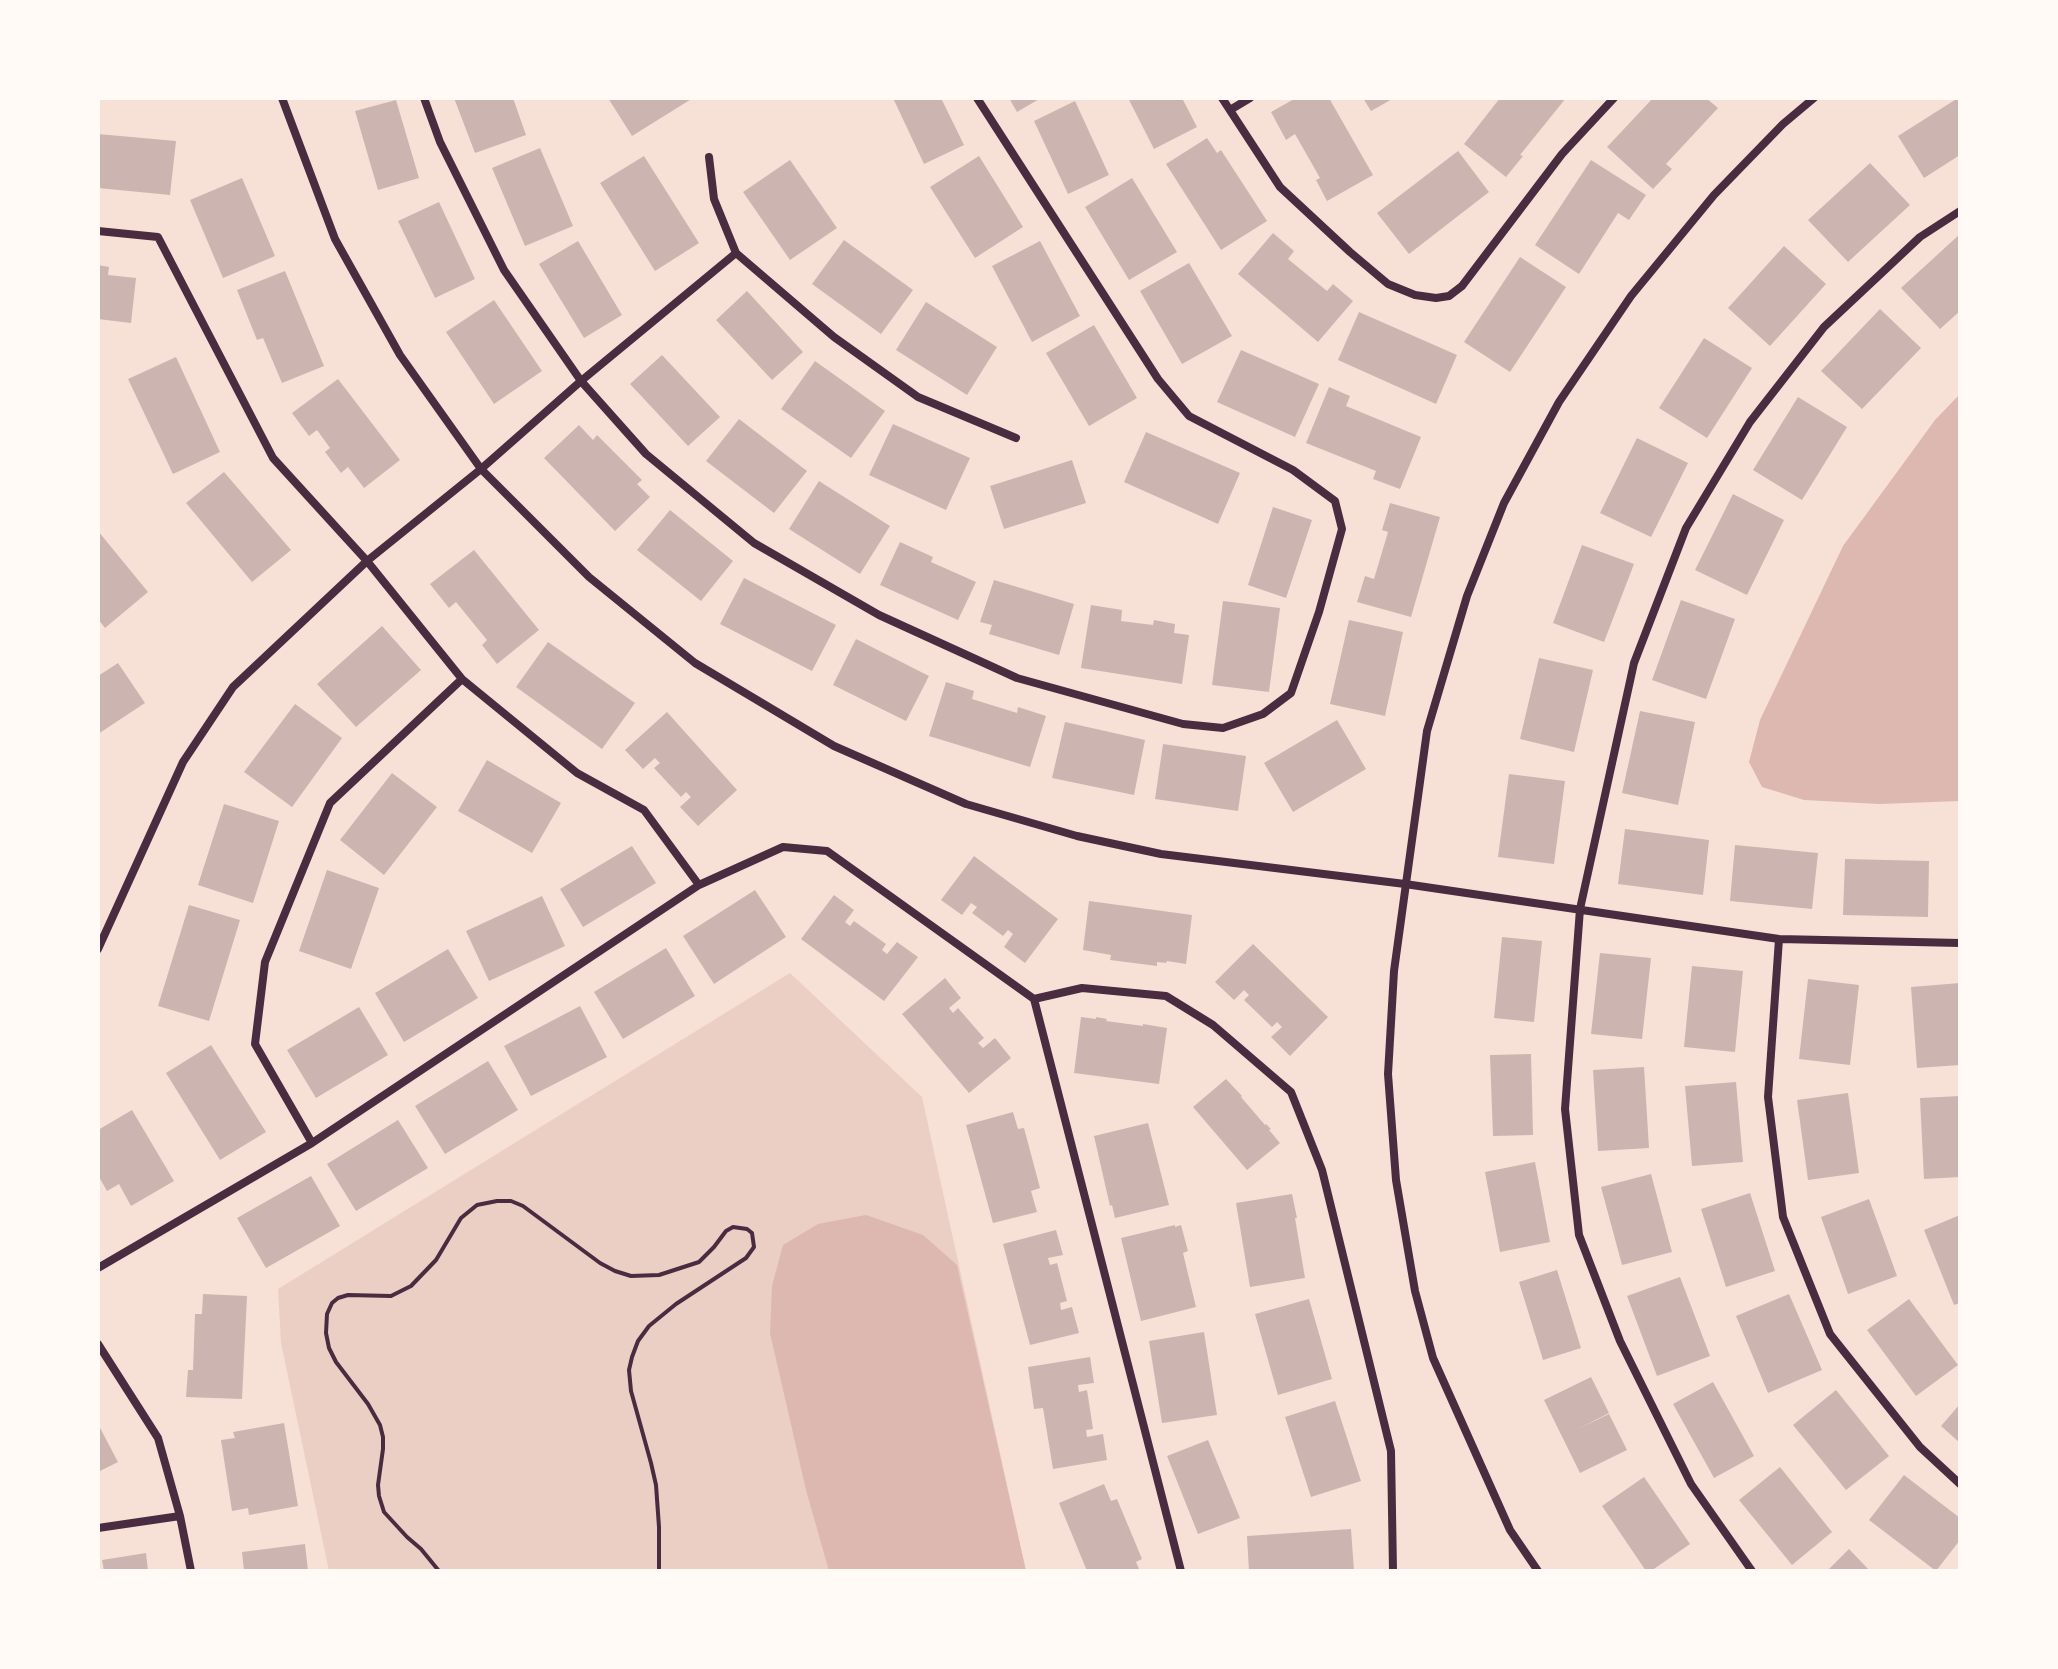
<!DOCTYPE html>
<style>
body{margin:0}
#map{position:relative;width:2058px;height:1669px;overflow:hidden;background:#f7e1d7;font-family:"PT Serif",serif}
canvas{display:block}
.frame{position:absolute;inset:0;border:100px solid #fffaf5;pointer-events:none}
</style>
<div id="map">
<canvas width="2058" height="1669"></canvas>
<div class="frame"></div>
</div>
<script>
const ctx = document.querySelector('canvas').getContext('2d');
ctx.lineJoin = 'round';
function fill(path, color) {
  ctx.fillStyle = color;
  ctx.fill(path, 'evenodd');
}
function poly(rows) {
  const path = new Path2D();
  for (const r of rows) {
    path.moveTo(r[0], r[1]);
    for (let i = 2; i < r.length; i += 2) path.lineTo(r[i], r[i + 1]);
  }
  return path;
}
function trace(path, color, width, dash) {
  ctx.strokeStyle = color;
  ctx.lineWidth = width;
  ctx.lineCap = dash ? 'butt' : 'round';
  ctx.setLineDash(dash || []);
  ctx.stroke(path);
}
fill(poly([
 [790,973,922,1097,1026,1571,329,1571,281,1343,278,1289]
]), '#ebcfc5');
fill(poly([
 [1960,394,1960,801,1879,804,1804,800,1762,787,1749,762,1760,720,1843,546,1935,420],
 [866,1215,923,1235,957,1265,1026,1571,829,1571,806,1490,770,1333,772,1286,783,1245,818,1224]
]), '#dcb8b0');
fill(poly([
 [454,98,513,98,526,135,475,153],
 [608,98,693,98,632,136],
 [893,98,941,98,964,145,924,164],
 [1009,98,1041,98,1017,112],
 [1128,98,1182,98,1197,127,1154,149],
 [1296,98,1329,98,1373,175,1327,201,1316,180,1320,178,1295,134,1286,140,1271,112],
 [1363,98,1394,98,1371,111],
 [1500,98,1566,98,1520,155,1523,156,1506,177,1464,144],
 [1653,98,1706,98,1718,108,1666,164,1672,169,1653,189,1607,147],
 [1958,98,1960,98,1960,155,1924,178,1898,136],
 [396,100,419,178,378,190,355,111],
 [1075,101,1109,175,1068,194,1034,121],
 [98,134,176,141,170,195,98,188],
 [1207,138,1217,153,1221,150,1267,221,1221,250,1166,164],
 [540,148,573,226,525,246,492,168],
 [1458,151,1489,192,1409,254,1377,213],
 [644,156,699,243,655,271,600,183],
 [979,156,1023,227,975,258,930,187],
 [790,160,837,228,790,260,743,192],
 [1591,160,1646,195,1629,220,1618,213,1579,274,1535,245],
 [1870,163,1910,205,1848,262,1808,220],
 [242,178,275,256,223,278,190,200],
 [1132,178,1177,252,1129,280,1085,207],
 [439,202,475,279,435,298,398,221],
 [1273,233,1294,251,1288,259,1327,291,1333,284,1353,301,1318,342,1238,274],
 [1960,234,1960,311,1940,329,1901,288],
 [844,240,913,290,881,334,812,284],
 [578,241,622,315,584,338,539,264],
 [1040,241,1080,316,1032,342,992,266],
 [1784,246,1826,284,1770,346,1728,308],
 [1520,257,1566,287,1510,372,1464,342],
 [1189,263,1232,336,1182,364,1140,291],
 [98,265,109,267,108,275,136,278,131,323,98,319],
 [285,271,324,366,282,383,263,338,257,340,237,290],
 [747,291,803,352,772,380,716,320],
 [494,300,542,371,494,404,446,332],
 [926,302,997,347,967,395,896,350],
 [1880,309,1921,348,1862,409,1821,371],
 [1359,312,1457,355,1436,404,1338,360],
 [1094,325,1137,398,1089,426,1046,353],
 [1704,338,1752,368,1707,438,1659,408],
 [1241,350,1319,384,1295,437,1217,402],
 [662,355,720,417,688,446,630,384],
 [176,357,220,452,173,474,128,379],
 [815,361,885,411,851,458,781,409],
 [338,379,400,460,364,488,348,467,341,473,325,452,330,448,317,430,309,436,292,413],
 [1329,387,1350,396,1346,406,1421,437,1400,489,1373,479,1376,471,1306,443],
 [1798,397,1847,427,1802,500,1753,470],
 [739,419,807,471,774,513,706,461],
 [893,424,970,458,946,510,869,475],
 [579,425,593,440,597,435,642,480,637,484,650,497,615,531,544,458],
 [1146,432,1240,473,1218,524,1124,482],
 [1637,438,1688,463,1651,537,1600,513],
 [1072,460,1086,503,1004,529,990,486],
 [224,472,291,550,252,582,186,503],
 [819,481,890,526,860,574,789,529],
 [1733,494,1784,520,1747,595,1695,570],
 [1390,503,1440,517,1411,617,1357,602,1365,576,1374,579,1388,532,1382,530],
 [1273,507,1312,520,1286,598,1248,585],
 [670,510,733,561,701,601,637,550],
 [98,531,148,592,105,628,98,619],
 [900,542,933,557,931,562,976,582,958,620,880,585],
 [1582,545,1634,564,1604,642,1553,623],
 [474,550,539,630,497,664,482,645,487,640,456,602,449,608,430,584],
 [744,578,836,625,812,671,720,624],
 [994,580,1074,604,1059,655,989,634,992,625,980,622],
 [1681,600,1735,619,1706,699,1652,680],
 [1223,601,1280,608,1269,692,1212,685],
 [1091,605,1122,610,1121,621,1153,625,1154,620,1175,624,1174,633,1189,635,1182,684,1081,668],
 [1349,620,1403,632,1385,716,1330,704],
 [382,626,421,670,356,727,317,684],
 [856,639,929,676,906,721,833,685],
 [548,642,635,703,602,749,516,687],
 [1539,658,1593,670,1574,752,1520,739],
 [118,663,145,703,98,734,98,676],
 [946,682,974,691,972,699,1017,713,1018,707,1046,716,1030,767,929,736],
 [295,704,342,738,292,807,244,772],
 [1640,711,1695,722,1678,805,1622,793],
 [667,712,737,790,698,826,680,807,691,797,686,792,681,797,654,768,660,763,655,758,643,769,625,750],
 [1337,720,1366,769,1293,812,1264,763],
 [1065,722,1145,740,1134,795,1052,778],
 [1163,744,1246,756,1238,811,1155,799],
 [487,760,561,803,532,853,458,811],
 [392,773,437,807,384,875,340,840],
 [1509,774,1565,781,1554,864,1498,857],
 [224,804,279,821,253,903,198,885],
 [1625,829,1709,840,1703,895,1618,884],
 [1735,845,1818,853,1812,909,1730,901],
 [632,846,656,883,583,927,560,889],
 [974,856,1058,919,1025,963,1004,947,1013,934,1008,930,1003,936,972,913,977,907,971,903,962,915,941,900],
 [1845,859,1929,861,1928,917,1843,915],
 [327,870,379,888,351,969,299,951],
 [755,890,786,937,714,984,683,936],
 [834,895,854,910,845,922,850,926,854,921,886,944,882,950,887,954,897,942,918,957,884,1001,801,939],
 [542,896,565,946,489,981,466,931],
 [1089,901,1192,915,1186,964,1167,961,1166,963,1157,962,1157,966,1110,960,1111,955,1083,950],
 [189,905,240,920,209,1021,158,1006],
 [1502,937,1542,941,1534,1022,1494,1018],
 [1253,944,1328,1017,1290,1056,1271,1037,1282,1027,1277,1022,1272,1027,1244,1000,1249,995,1244,990,1234,1000,1215,982],
 [666,948,695,996,623,1039,594,992],
 [448,949,478,998,404,1042,375,993],
 [1600,953,1651,958,1642,1039,1591,1034],
 [1692,966,1743,971,1735,1052,1684,1047],
 [945,978,961,998,949,1008,953,1013,958,1008,984,1038,978,1043,983,1048,995,1038,1011,1058,969,1093,902,1014],
 [1808,979,1859,985,1850,1065,1799,1059],
 [1960,983,1960,1065,1917,1068,1911,987],
 [580,1006,607,1057,531,1096,504,1046],
 [359,1007,388,1055,316,1098,287,1050],
 [1081,1017,1096,1019,1096,1017,1107,1019,1106,1021,1143,1026,1143,1024,1167,1028,1159,1084,1074,1073],
 [211,1045,266,1132,220,1160,166,1073],
 [1531,1054,1533,1135,1493,1136,1490,1055],
 [488,1061,518,1110,445,1154,415,1106],
 [1644,1067,1649,1148,1598,1151,1593,1070],
 [1226,1079,1242,1096,1241,1097,1265,1125,1266,1124,1271,1129,1269,1130,1280,1143,1247,1170,1193,1107],
 [1736,1082,1743,1162,1692,1166,1685,1086],
 [1848,1093,1859,1173,1808,1180,1797,1100],
 [1960,1096,1960,1177,1924,1179,1920,1098],
 [132,1110,174,1181,131,1206,119,1184,107,1191,98,1175,98,1130],
 [1013,1112,1018,1129,1024,1128,1040,1188,1031,1191,1037,1212,993,1223,966,1125],
 [398,1120,428,1168,356,1211,327,1164],
 [1148,1123,1169,1205,1115,1218,1112,1205,1110,1206,1094,1136],
 [1535,1162,1550,1242,1500,1252,1485,1172],
 [1651,1174,1672,1252,1622,1265,1601,1187],
 [311,1176,340,1226,266,1268,237,1218],
 [1750,1193,1775,1271,1726,1287,1701,1209],
 [1292,1194,1297,1218,1295,1218,1305,1278,1250,1287,1236,1203],
 [1869,1199,1897,1276,1848,1294,1821,1217],
 [1960,1215,1960,1303,1954,1305,1924,1230],
 [1175,1225,1175,1227,1181,1225,1188,1251,1183,1253,1196,1307,1141,1321,1121,1238],
 [1056,1230,1063,1255,1048,1258,1050,1265,1057,1263,1067,1301,1060,1303,1061,1310,1072,1307,1079,1333,1030,1345,1003,1244],
 [1557,1270,1581,1348,1543,1360,1519,1282],
 [1680,1277,1710,1356,1657,1376,1627,1296],
 [203,1294,247,1296,242,1399,186,1397,188,1370,193,1370,195,1314,202,1314],
 [1789,1294,1822,1370,1768,1393,1736,1316],
 [1309,1299,1332,1379,1278,1395,1255,1314],
 [1909,1299,1958,1365,1916,1396,1867,1330],
 [1204,1332,1217,1415,1162,1423,1149,1341],
 [1090,1357,1094,1383,1078,1385,1079,1392,1087,1390,1093,1429,1086,1430,1087,1437,1103,1434,1107,1460,1053,1469,1043,1408,1034,1409,1028,1367],
 [1591,1377,1609,1413,1578,1429,1609,1414,1627,1450,1580,1473,1544,1400],
 [1713,1382,1754,1456,1714,1478,1673,1404],
 [1836,1390,1889,1456,1846,1490,1793,1425],
 [1335,1401,1361,1481,1311,1497,1285,1417],
 [1960,1404,1960,1443,1941,1426],
 [284,1423,298,1506,249,1515,248,1508,232,1511,221,1440,235,1438,233,1432],
 [98,1424,118,1462,98,1472],
 [1208,1440,1240,1518,1198,1534,1167,1456],
 [1780,1467,1832,1532,1792,1565,1739,1500],
 [1904,1475,1960,1518,1960,1540,1936,1571,1869,1520],
 [1644,1477,1690,1544,1651,1571,1646,1571,1602,1506],
 [1104,1484,1111,1501,1117,1499,1142,1559,1136,1562,1140,1571,1087,1571,1059,1503],
 [1351,1529,1354,1571,1249,1571,1247,1536],
 [305,1544,308,1571,244,1571,242,1552],
 [1849,1549,1870,1571,1827,1571],
 [146,1553,148,1571,104,1571,102,1560]
]), '#ccb4b1');
trace(poly([
 [439,1571,421,1549,407,1537,384,1512,379,1496,378,1485,383,1449,383,1437,380,1425,368,1404,336,1362,329,1348,326,1333,327,1314,332,1303,338,1298,348,1295,391,1296,411,1286,436,1260,461,1218,477,1205,497,1201,511,1201,523,1206,600,1263,615,1271,631,1276,659,1275,699,1262,714,1247,726,1231,733,1227,747,1229,752,1233,754,1247,746,1258,676,1304,649,1326,638,1341,632,1357,629,1370,631,1391,651,1463,656,1485,659,1527,659,1571]
]), '#4a2c40', 4);
trace(poly([
 [282,98,335,239,400,355,481,469,589,577,695,663,834,746,966,804,1077,836,1161,854,1405,884,1779,939,1960,943],
 [424,98,440,142,504,270,581,381,646,454,754,543,879,615,1017,678,1183,724,1223,728,1263,714,1291,693,1319,612,1342,529,1335,501,1293,470,1189,416,1158,379,977,98],
 [1222,98,1280,187,1350,252,1388,284,1415,295,1436,298,1449,296,1462,286,1562,154,1614,98],
 [1230,110,1250,98],
 [709,157,714,199,736,253,834,337,918,397,1016,438],
 [98,231,158,237,273,458,367,561,462,679,577,773,644,810,699,885],
 [1779,939,1768,1097,1783,1217,1830,1334,1920,1447,1960,1484],
 [98,949,183,762,233,687,367,561,481,469,581,381,736,253],
 [1034,999,1082,988,1166,996,1213,1025,1291,1092,1322,1170,1391,1451,1393,1571],
 [312,1143,255,1044,265,962,330,803,462,679],
 [98,1268,312,1143,699,885,783,847,827,851,1034,999,1181,1571],
 [98,1344,158,1438,180,1516,191,1571],
 [98,1528,180,1516],
 [1538,1571,1510,1530,1433,1358,1415,1291,1396,1180,1388,1074,1394,971,1427,731,1467,596,1504,503,1559,402,1631,296,1714,195,1783,124,1814,98],
 [1752,1571,1691,1484,1620,1341,1579,1235,1565,1109,1580,909,1634,663,1686,528,1750,422,1824,327,1920,237,1960,211]
]), '#4a2c40', 8);
</script>
